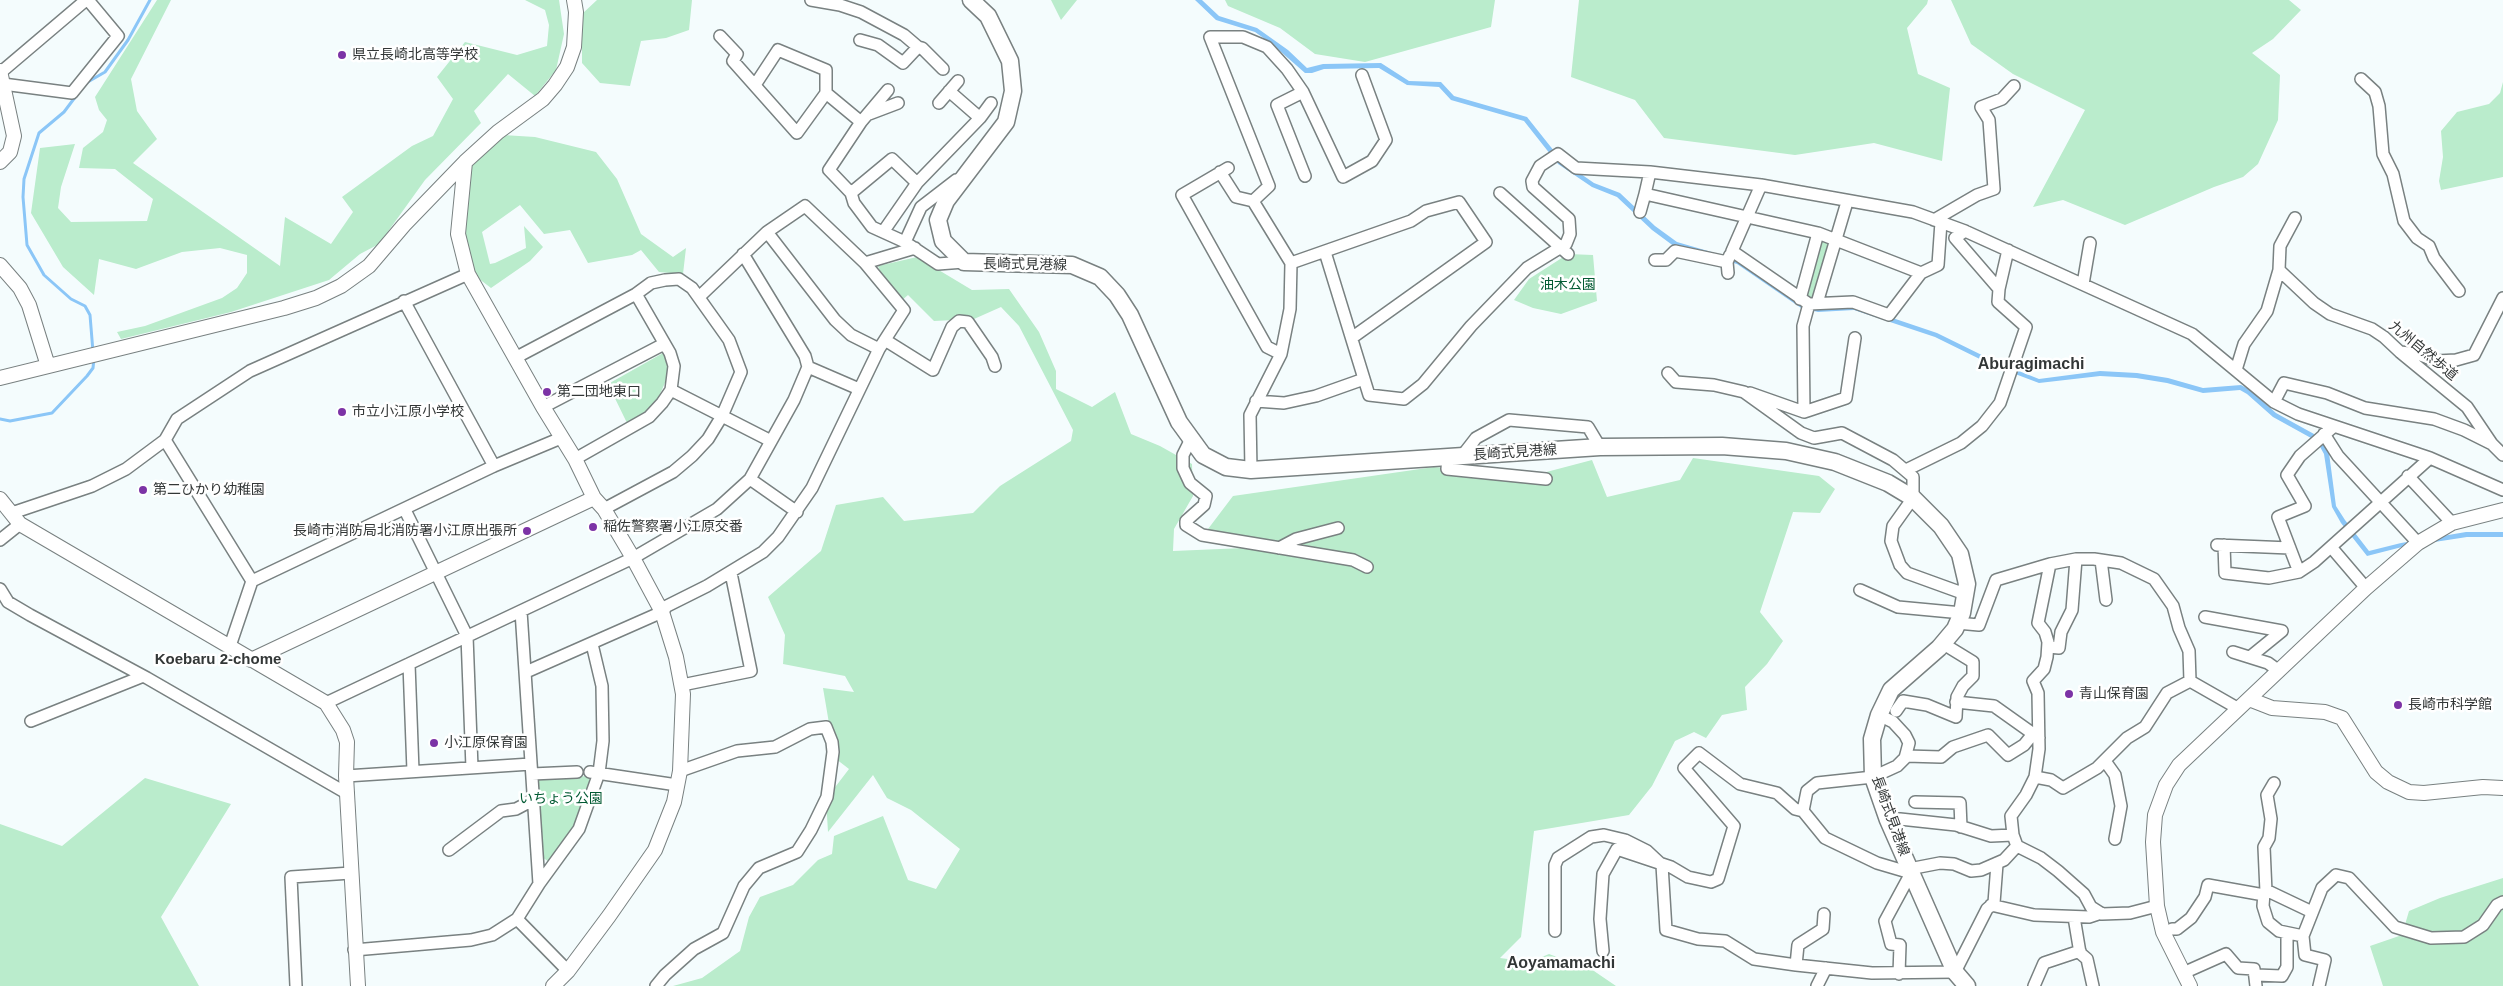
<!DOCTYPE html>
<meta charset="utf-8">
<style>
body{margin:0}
canvas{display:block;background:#f4fcfd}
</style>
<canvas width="2503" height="986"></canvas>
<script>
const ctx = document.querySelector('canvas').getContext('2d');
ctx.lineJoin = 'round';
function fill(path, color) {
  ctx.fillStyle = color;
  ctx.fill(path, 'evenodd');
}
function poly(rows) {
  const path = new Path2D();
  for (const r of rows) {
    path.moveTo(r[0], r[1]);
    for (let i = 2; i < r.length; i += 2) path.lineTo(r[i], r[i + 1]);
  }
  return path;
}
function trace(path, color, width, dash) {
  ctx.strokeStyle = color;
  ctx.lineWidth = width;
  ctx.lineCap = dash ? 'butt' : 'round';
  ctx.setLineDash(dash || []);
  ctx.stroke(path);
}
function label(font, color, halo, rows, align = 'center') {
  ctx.font = font + ' Arial,"Noto Sans JP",sans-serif';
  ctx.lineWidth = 5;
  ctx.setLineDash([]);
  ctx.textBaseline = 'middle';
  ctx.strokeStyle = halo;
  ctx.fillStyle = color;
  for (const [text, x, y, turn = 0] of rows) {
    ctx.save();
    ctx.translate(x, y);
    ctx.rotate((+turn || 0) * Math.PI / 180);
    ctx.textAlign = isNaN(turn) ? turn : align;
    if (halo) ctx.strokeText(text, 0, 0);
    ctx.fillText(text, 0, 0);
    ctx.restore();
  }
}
fill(poly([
 [157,0,171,0,131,79,137,111,157,139,133,163,280,266,285,217,331,244,353,212,342,197,412,146,433,136,453,99,437,77,465,42,517,55,547,46,549,25,545,10,525,0,559,0,564,34,556,70,535,96,508,74,474,111,481,123,425,180,379,244,360,254,329,280,231,312,121,339,117,332,145,326,222,298,237,288,247,273,247,255,220,248,182,252,136,269,99,259,94,295,63,267,31,213,40,148,75,144,61,187,58,208,71,222,147,221,153,199,115,169,79,168,83,148,103,132,107,120,99,110,95,97],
 [597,0,692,0,689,30,666,38,641,41,630,86,600,83,582,63,582,14],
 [1051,0,1077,0,1061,20],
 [1225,0,1495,0,1491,27,1365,62,1315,54,1280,28,1228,6],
 [1579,0,1928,0,1927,4,1907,28,1918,74,1950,88,1942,161,1874,143,1795,155,1664,138,1635,100,1571,77],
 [1951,0,2289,0,2301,10,2273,39,2252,53,2280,75,2278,120,2258,164,2243,177,2214,187,2125,225,2063,200,2033,207,2085,110,2013,74,1971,44],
 [2503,82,2503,177,2441,190,2439,181,2443,157,2441,131,2457,112,2489,104,2500,93],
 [503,135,535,137,596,152,617,179,641,234,673,257,686,248,683,274,659,272,641,250,632,255,588,263,570,230,544,234,520,205,482,232,490,264,495,263,526,248,524,226,543,247,530,261,491,288,474,275,461,238,463,171],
 [1820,239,1830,242,1813,300,1805,296],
 [1568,254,1593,255,1597,301,1561,314,1533,308,1514,300,1529,279],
 [917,257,972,290,1009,289,1039,332,1056,371,1056,389,1092,407,1115,392,1131,434,1160,446,1192,464,1193,496,1174,529,1173,551,1244,548,1208,529,1233,496,1434,467,1535,475,1592,460,1607,497,1680,480,1693,458,1819,476,1835,489,1820,513,1793,512,1760,612,1783,641,1767,664,1745,687,1747,710,1722,715,1706,738,1694,732,1675,741,1652,786,1629,815,1534,831,1521,937,1500,958,1530,962,1549,954,1594,971,1616,986,673,986,702,978,740,951,749,917,760,897,793,885,818,860,832,854,834,836,883,816,908,880,936,889,960,849,911,810,887,798,873,775,828,832,826,799,849,769,827,752,832,741,823,688,854,692,845,676,783,664,785,635,768,597,821,551,836,505,883,497,904,521,973,513,1000,486,1071,441,1073,430,1019,326,1001,307,974,319,934,321,908,295,894,307,878,266],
 [663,353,666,358,668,376,656,403,643,415,627,423,608,384],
 [592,776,575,826,549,862,542,857,538,778],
 [145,778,231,804,161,917,199,986,0,986,0,824,62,846],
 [2503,878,2503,986,2383,986,2370,946,2402,935,2409,911,2440,898]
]), '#baeccc');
fill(poly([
 [1195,0,1202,0,1219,16,1257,28,1288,50,1307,68,1323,64,1381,63,1409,81,1441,82,1454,96,1527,117,1562,161,1594,183,1620,193,1655,226,1677,242,1739,260,1803,303,1854,305,1937,333,1996,362,2039,379,2100,371,2137,373,2168,378,2203,388,2241,385,2250,390,2276,413,2314,434,2323,442,2329,453,2336,506,2345,520,2369,551,2401,543,2466,532,2503,532,2503,537,2467,537,2402,547,2367,556,2341,523,2332,507,2324,454,2319,445,2311,438,2273,417,2247,394,2240,390,2203,393,2167,383,2136,378,2100,376,2039,383,1994,366,1935,337,1854,310,1818,312,1801,308,1737,264,1675,247,1652,230,1617,197,1592,187,1558,164,1524,121,1451,100,1439,87,1407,85,1379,68,1324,69,1312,73,1305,73,1272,44,1255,32,1216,20]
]), '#8bc6f7');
trace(poly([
 [86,83,105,72,128,40,150,0],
 [76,96,64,112,39,133,24,179,23,197,27,245,44,275,71,299,85,306,90,315,93,352],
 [0,419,10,421,52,413,87,376,93,368,94,358]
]), '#8bc6f7', 3);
const minor = poly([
 [811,0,840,5,861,12,904,35,918,47,903,63,878,45,860,40],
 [720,36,737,54,733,61,797,133,826,93,861,122,829,170,851,193,892,159,917,183,883,232,905,242],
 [918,47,922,48,943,69],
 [0,73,86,0],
 [2361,79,2375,92,2379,106,2383,154,2393,174,2404,221,2417,238,2429,246,2434,258,2459,291],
 [3,84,72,93,118,36,88,0],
 [755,85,778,50,826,70,826,93],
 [1303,92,1277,105,1305,176],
 [939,103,958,81],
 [869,114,898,103],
 [980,118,991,103],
 [861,122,888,90],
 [1228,168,1182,195,1267,347,1281,354],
 [1220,172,1236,197,1253,201],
 [1650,172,1645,194,1818,233,1921,273],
 [956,180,921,207,905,242,938,264,964,262],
 [917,183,980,118,949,91],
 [1761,185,1732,251,1809,304,1853,302,1889,315,1921,273,1938,265,1941,222],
 [851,193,854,203,872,227,883,232],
 [1500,193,1568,254],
 [1640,212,1645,194],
 [2295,218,2280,246,2279,270,2314,303,2330,314,2372,329,2384,337,2400,352,2467,407,2492,444,2503,455],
 [1934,220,1977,195,1994,189,1989,120,1981,107,2002,99,2014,86],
 [767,232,805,206,865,263,904,310,879,349],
 [1325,252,1369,395,1404,399,1423,384,1471,326,1527,268,1566,244,1570,234,1569,219,1533,187,1532,181,1540,166,1558,154,1576,168,1650,172,1761,185,1913,212,1965,231,2192,334,2274,402,2298,414,2430,458,2503,490],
 [1655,260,1666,260,1675,251,1727,262],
 [865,263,915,248],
 [1291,263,1253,201,1269,186,1210,37,1243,37,1267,47,1287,69,1303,92,1343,177,1372,161,1386,140,1362,75],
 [1728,273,1727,262,1730,255],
 [2083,284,2090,243],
 [1999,289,2008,250],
 [1800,299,1818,233],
 [404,301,494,466],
 [1817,303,1847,202],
 [885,340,933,370,952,327,959,321,968,322,992,357,995,366],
 [2400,352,2418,354,2437,361,2456,360,2474,355,2503,298],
 [515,358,636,294,651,283,665,280,679,279,692,288,729,340,741,372,722,416,708,439,692,456,673,472,604,509],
 [808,367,859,389],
 [2236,370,2244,344,2267,311,2279,270],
 [1668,373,1676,382,1714,385,1744,392,1801,433,1814,438,1842,433,1893,460,1913,477,1913,498,1893,526,1891,541,1900,565,1907,573,1965,594],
 [671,390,771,441],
 [1750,393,1804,412,1846,398,1855,338],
 [1256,401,1284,403,1316,396,1364,379],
 [2274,402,2284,383,2327,393,2365,408,2434,419,2464,430,2492,444],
 [543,407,664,344],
 [1804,412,1803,326,1809,304],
 [2324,434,2338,456,2418,543],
 [1191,439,1183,455,1183,468,1190,483,1206,496,1204,505,1186,521,1186,525,1202,535,1353,560,1367,567],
 [165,440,252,581],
 [1462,456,1476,438,1509,420,1588,427,1600,447],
 [1448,457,1447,469,1546,479],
 [575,459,649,417,662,403,671,390,674,366,670,353,636,294],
 [1251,470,1250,415,1281,354,1290,309,1291,263,1411,221,1426,211,1459,202,1486,242,1353,337],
 [1906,470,1961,443,1982,426,2000,403,2026,327,1998,302,1999,289,1955,238,1965,231],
 [2408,476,2452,523],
 [750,479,797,512],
 [405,510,467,636,472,768],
 [12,513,92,486,126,469,165,440,177,419,250,371,468,274],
 [0,540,20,524],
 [2217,545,2290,548],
 [2224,545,2225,573,2269,578,2299,572,2314,562,2430,458],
 [2331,547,2366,588],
 [1279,548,1296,539,1338,528],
 [2101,560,2106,600],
 [2050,564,2038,623,2045,632,2048,642,2047,657,2044,669,2033,681,2038,693,2039,749,2035,777,2026,795,2011,816,2013,835,2017,846,2041,858,2058,871,2084,894,2091,907,2102,914,2130,913,2157,906],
 [2299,572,2278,517,2305,506,2287,475,2300,456,2333,427],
 [0,589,8,602,30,615,147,678,348,794],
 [1860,590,1898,607,1962,613],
 [521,611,539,884],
 [2205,617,2282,631,2250,657],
 [1957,623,1979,625,1996,580,2050,564,2076,559,2094,559,2121,563,2154,579,2173,606,2179,628,2189,651,2190,681],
 [230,646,252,581,494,466,561,438],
 [2048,647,2059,648,2061,632,2072,610,2076,559],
 [2233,652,2268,663,2279,671],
 [409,664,413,771],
 [526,672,662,612,667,606,707,586,763,552,778,537,812,488,879,349,851,335,835,320,767,232,699,297],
 [682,685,751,671,731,573],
 [1956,702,1994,706,2039,738],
 [326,703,633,558,717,509,750,479,794,400,808,367,805,356,743,254],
 [1896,711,1903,701,1927,705,1956,717,1957,697,1963,686,1973,676,1973,662,1942,643],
 [1879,715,1893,722,1905,735,1909,743,1905,758,1897,766,1873,777,1817,783,1807,791,1803,811,1825,838,1877,863,1911,873,1885,921,1891,944,1900,945,1899,974],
 [31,721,141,677],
 [1906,756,1941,757,1953,747,1988,735,2008,755,2024,745,2033,734],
 [2105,761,2115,775,2121,806,2115,839],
 [590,772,677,785],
 [532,774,577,772],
 [346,776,531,764],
 [2035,777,2051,780,2063,788,2097,768,2127,738,2145,727,2167,693,2190,681,2239,709],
 [1915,802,1960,803,1961,827],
 [1888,820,1900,819,1956,825,1991,836,2013,835],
 [449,850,501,811,516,809,535,799],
 [1909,869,1940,863,1954,864,1971,871,1981,870,2004,860,2017,846],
 [2266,892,2264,847,2269,838,2271,819,2267,795,2274,783],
 [1991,905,2034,915,2089,917,2101,913],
 [2074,917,2080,953,2087,959,2093,986],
 [517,919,568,971],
 [2172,929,2177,929,2191,918,2205,897,2208,885,2264,895],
 [1555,931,1555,865,1558,858,1591,837,1604,835,1625,840,1647,851,1662,865,1666,930,1698,939,1725,941,1754,959,1796,965,1872,973,1955,972,1987,909,1994,903,1997,864],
 [2303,936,2279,931,2268,922,2263,906,2264,893,2270,892,2312,912],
 [354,950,471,940,492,935,517,919,539,884,579,829,599,773,603,741,602,686,592,644],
 [1603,951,1600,919,1603,874,1617,849,1671,867,1688,877,1711,882,1718,879,1734,826,1684,768,1699,753,1740,784,1777,793,1795,809,1803,811],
 [1796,965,1798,945,1823,929,1824,914],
 [2190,970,2226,954,2238,968,2254,969,2256,986],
 [2256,975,2282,976,2287,967,2287,933],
 [296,986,291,877,351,873],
 [656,986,665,975,694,949,723,933,744,886,759,868,797,852,811,830,827,797,833,752,832,742,826,727,810,729,775,747,737,751,680,771],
 [1817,986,1826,968],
 [2034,986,2044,963,2080,951],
 [2319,986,2325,960,2305,955,2303,936,2322,888,2336,875,2349,878,2395,927,2431,938,2464,937,2483,925,2497,905,2503,902]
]);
const tertiary = poly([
 [0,71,14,136,10,152,0,162],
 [465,162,458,234,468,274,543,407,575,459,594,498,604,509,633,558,662,612,676,657,683,694,680,771,674,802,655,850,609,916,568,971,553,986],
 [0,265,20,288,29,305,48,366],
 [0,378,284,308,316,298,341,286,369,266,404,225,465,162,498,132,543,99,555,85,567,67,574,47,576,12,574,0],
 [0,499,20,524,326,703,343,730,347,742,346,776,358,986],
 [251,660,594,498],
 [2249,699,2272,708,2325,712,2342,718,2376,772,2388,782,2409,792,2424,793,2483,787,2503,788],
 [2190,986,2163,932,2157,906,2153,842,2155,815,2166,785,2179,765,2366,588,2418,543,2452,523,2503,510]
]);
const secondary = poly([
 [971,0,988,16,1010,61,1013,91,1006,122,946,201,938,220,943,241,964,262,1072,265,1100,277,1117,295,1130,315,1179,422,1203,455,1226,467,1251,470,1600,447,1722,446,1786,451,1835,462,1888,483,1913,498,1941,526,1960,554,1967,584,1962,613,1955,629,1939,648,1891,690,1879,715,1872,739,1873,777,1888,820,1955,972,1967,986]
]);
trace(minor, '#798181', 14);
trace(tertiary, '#798181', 16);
trace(secondary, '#798181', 19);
trace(minor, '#fff', 11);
trace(tertiary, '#fff', 14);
trace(secondary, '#fff', 16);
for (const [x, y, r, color] of [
 [342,55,5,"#7c33a6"],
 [547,392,5,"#7c33a6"],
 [342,412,5,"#7c33a6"],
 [143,490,5,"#7c33a6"],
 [593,527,5,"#7c33a6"],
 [527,531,5,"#7c33a6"],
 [2069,694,5,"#7c33a6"],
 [2398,705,5,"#7c33a6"],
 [434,743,5,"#7c33a6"]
]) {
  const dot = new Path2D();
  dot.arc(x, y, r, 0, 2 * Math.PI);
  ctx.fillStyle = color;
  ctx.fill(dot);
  trace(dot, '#fff', 2);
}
label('14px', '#333737', '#fff', [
 ["県立長崎北高等学校",352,55],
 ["第二団地東口",557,392],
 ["市立小江原小学校",352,412],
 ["第二ひかり幼稚園",153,490],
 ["稲佐警察署小江原交番",603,527],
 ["長崎市消防局北消防署小江原出張所",517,531,"right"],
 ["青山保育園",2079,694],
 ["長崎市科学館",2408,705],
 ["小江原保育園",444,743]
], 'left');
label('14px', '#333737', '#fff', [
 ["長崎式見港線",1025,265,1],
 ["九州自然歩道",2423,351,40],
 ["長崎式見港線",1515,453,-4],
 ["長崎式見港線",1890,816,70]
]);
label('14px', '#025a33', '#fff', [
 ["油木公園",1568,285],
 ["いちょう公園",561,799]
]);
label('bold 15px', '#333737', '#fff', [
 ["Koebaru 2-chome",218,660]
]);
label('bold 16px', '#333737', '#fff', [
 ["Aburagimachi",2031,365],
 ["Aoyamamachi",1561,964]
]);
</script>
